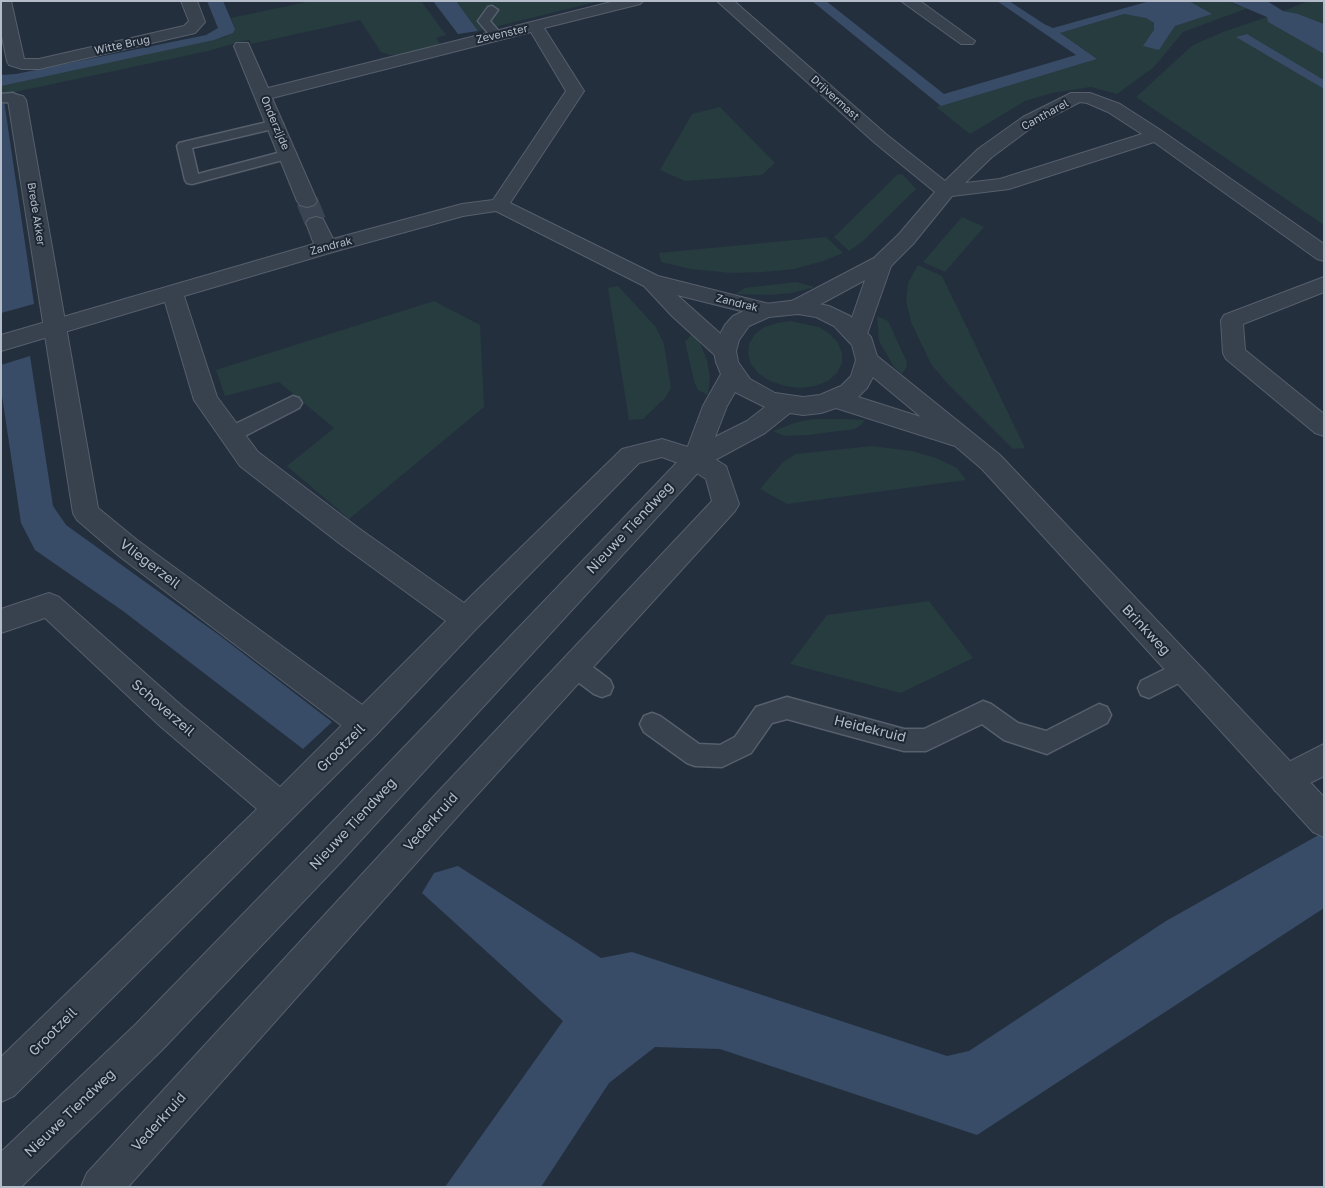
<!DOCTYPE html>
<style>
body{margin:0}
#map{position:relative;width:1325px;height:1188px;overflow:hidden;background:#242f3e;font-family:"Golos Text",sans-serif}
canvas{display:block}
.frame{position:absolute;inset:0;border:2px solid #b4bcc9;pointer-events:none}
</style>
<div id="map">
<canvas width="1325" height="1188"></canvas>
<div class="frame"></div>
</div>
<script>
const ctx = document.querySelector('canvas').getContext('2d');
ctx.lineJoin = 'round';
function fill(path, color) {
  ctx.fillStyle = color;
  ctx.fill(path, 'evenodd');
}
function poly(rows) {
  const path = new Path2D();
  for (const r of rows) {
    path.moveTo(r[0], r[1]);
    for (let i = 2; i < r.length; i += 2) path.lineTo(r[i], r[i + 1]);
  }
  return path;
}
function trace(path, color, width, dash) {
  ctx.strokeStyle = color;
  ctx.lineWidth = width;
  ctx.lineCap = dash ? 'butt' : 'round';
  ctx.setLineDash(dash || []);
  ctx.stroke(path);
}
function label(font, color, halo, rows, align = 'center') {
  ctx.font = font + ' "Golos Text",sans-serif';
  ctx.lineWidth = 4;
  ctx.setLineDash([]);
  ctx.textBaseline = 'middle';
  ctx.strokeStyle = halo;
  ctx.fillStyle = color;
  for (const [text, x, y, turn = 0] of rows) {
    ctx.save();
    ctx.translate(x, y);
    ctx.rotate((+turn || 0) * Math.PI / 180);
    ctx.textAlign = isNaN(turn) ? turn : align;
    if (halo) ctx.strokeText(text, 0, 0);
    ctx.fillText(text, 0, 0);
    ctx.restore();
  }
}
fill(poly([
 [311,1,421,1,446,35,436,38,440,43,433,48,399,56,390,55,381,52,360,20,251,44,250,40,243,41,208,51,1,95,1,86,5,84,225,37,235,29,231,18],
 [456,1,600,1,478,31],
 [1189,1,1229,1,1238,6,1248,8,1183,32,1154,67,1117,94,1091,87,1052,93,1025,101,970,134,936,107,1097,59,1060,33,1124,14,1146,18,1154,23,1159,50,1175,26,1211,14],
 [1309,1,1324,1,1324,24,1283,11],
 [1267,17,1268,22,1324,54,1324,80,1247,34,1237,37,1324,89,1324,225,1136,97,1193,45,1223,32],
 [720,107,775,163,762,175,685,181,660,170,692,114],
 [898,174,903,175,916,189,863,241,849,251,834,237],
 [962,217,984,227,945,272,923,262],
 [826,237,843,253,823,261,795,269,763,272,732,273,690,269,661,262,659,253],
 [918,265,942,276,1025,448,1013,449,947,383,931,364,911,322,906,301,908,283],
 [796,282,815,287,792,293,771,295,735,294,745,288],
 [618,286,655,326,664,344,671,388,665,398,643,419,629,420,608,288],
 [434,301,480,325,484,407,349,519,287,466,334,428,279,382,225,396,216,370],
 [877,316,888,321,906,360,907,366,902,374,894,367,879,341],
 [790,321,819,327,830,334,838,343,842,353,842,363,837,373,828,381,815,386,800,388,785,386,770,381,759,374,751,364,748,354,749,344,755,334,764,327,777,323],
 [693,333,700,344,707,360,710,377,708,395,698,390,695,384,685,342],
 [814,419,844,419,864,420,862,424,855,429,808,435,784,436,773,431,797,422],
 [872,446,912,451,936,458,957,468,966,480,787,504,760,489,783,462,796,454],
 [929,601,973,658,901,693,790,664,827,615]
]), '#263c3f');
fill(poly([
 [207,1,223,1,235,29,233,33,214,40,1,86,1,75,16,74,206,35,218,28],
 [433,1,456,1,478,31,458,34],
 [812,1,826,1,944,94,1076,55,997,1,1009,1,1044,24,1053,28,1150,1,1189,1,1212,14,1175,26,1159,50,1143,46,1154,30,1154,23,1146,18,1124,14,1060,33,1097,59,941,106],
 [1229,1,1267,1,1283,11,1298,14,1324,24,1324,54,1268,22,1267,17],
 [1247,34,1324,80,1324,89,1236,37],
 [1,96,4,101,34,304,1,313],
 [30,356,53,506,66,525,219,635,332,722,303,749,123,611,35,550,21,523,1,389,1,365],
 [1324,832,1324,908,977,1135,720,1049,655,1047,609,1083,541,1187,445,1187,563,1021,422,893,434,873,458,866,601,958,632,952,947,1056,969,1051,1166,921]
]), '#394c67');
trace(poly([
 [307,201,316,223]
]), '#3a4453', 22, [22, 11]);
const service = poly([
 [492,6,498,10,490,21,503,36,497,40,493,39,478,21,488,7,492,6],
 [13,93,22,97,24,100,22,103,1,102,1,94,13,93],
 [276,120,283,124,281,127,192,148,198,174,289,150,294,151,296,154,294,157,192,184,187,183,185,180,177,146,179,143,276,120],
 [293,396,299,398,302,403,299,408,237,440,230,442,223,440,221,435,223,430,293,396],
 [574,656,582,659,610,680,613,687,610,694,602,697,594,694,566,673,563,666,566,659,574,656],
 [1183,660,1191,663,1194,670,1191,677,1149,698,1141,695,1138,688,1141,681,1183,660],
 [787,697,904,729,924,729,983,701,991,704,1018,723,1046,731,1099,704,1107,707,1111,715,1107,723,1047,754,1004,740,982,724,926,751,904,751,787,719,772,723,751,753,722,767,695,766,687,763,644,732,640,724,644,716,652,713,660,716,699,744,720,745,735,737,756,707,787,697]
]);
const pedestrian = poly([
 [17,95,23,96,26,100,98,508,137,540,376,715,380,725,376,735,365,739,354,735,119,556,77,520,73,513,8,100,11,96,17,95]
]);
const minor = poly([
 [1,1,11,1,24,59,39,59,184,26,189,21,181,1,197,1,205,22,195,33,39,69,22,69,9,65,7,61,1,32,1,1],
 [615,1,643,1,640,4,544,28,584,91,510,203,658,276,773,305,776,310,773,315,765,317,677,295,733,345,736,351,733,357,725,359,717,357,672,316,644,286,496,211,463,216,333,252,184,296,217,397,258,452,357,527,464,603,622,449,662,439,704,452,726,466,739,504,735,511,457,817,128,1187,81,1187,87,1173,435,795,712,501,706,479,686,466,662,457,639,463,476,629,376,735,14,1096,1,1102,1,1057,257,809,160,726,45,618,1,633,1,609,49,593,59,597,182,706,280,787,446,621,339,543,240,466,194,400,165,302,1,351,1,335,314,244,306,223,309,219,316,217,323,219,333,239,462,204,493,200,566,91,531,32,272,98,317,201,314,205,307,207,300,205,297,201,234,46,236,43,248,43,268,88,615,1],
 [717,1,734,1,887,135,945,181,978,149,1023,117,1071,93,1090,93,1120,104,1162,131,1324,244,1324,261,1317,259,1154,142,1009,189,952,196,913,244,891,266,865,340,857,343,849,340,846,335,865,280,806,312,798,314,790,312,787,307,790,302,874,258,899,234,935,192,875,143,717,1],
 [1080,102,1087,103,1108,112,1142,134,1000,179,965,183,992,157,1035,125,1080,102],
 [901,1,920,1,975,41,973,44,961,44,901,1],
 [1324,277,1324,292,1243,324,1245,350,1324,414,1324,436,1315,433,1226,359,1223,353,1221,320,1224,315,1324,277],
 [1324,744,1324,776,1286,795,1275,791,1270,780,1275,769,1324,744]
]);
const tertiary = poly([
 [798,300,829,306,850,316,871,337,877,356,1000,455,1324,797,1324,837,1313,832,982,469,955,446,836,408,821,413,803,415,790,413,765,433,704,466,340,863,162,1050,21,1187,1,1187,1,1152,136,1024,316,839,685,454,703,406,721,374,716,362,714,351,717,340,725,325,733,316,757,305,798,300],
 [798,314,816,317,834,326,852,345,856,360,851,376,841,386,820,395,803,397,775,393,750,379,738,362,736,351,739,340,749,326,769,317,798,314],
 [873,377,921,417,858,397,867,388,873,377],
 [735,392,765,407,747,421,715,437,727,406,735,392]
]);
trace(service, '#565f6c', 3);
trace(pedestrian, '#565f6c', 2);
trace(minor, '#565f6c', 2);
trace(tertiary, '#565f6c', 2);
fill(service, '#38414e');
fill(pedestrian, '#38414e');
fill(minor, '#38414e');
fill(tertiary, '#38414e');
label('11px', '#b4bcc9', '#1d2633', [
 ["Zevenster",502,34,-13],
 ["Witte Brug",122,45,-12],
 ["Drijvermast",835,98,42],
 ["Cantharel",1045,115,-29],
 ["Onderzijde",275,123,67],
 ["Brede Akker",36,214,81],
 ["Zandrak",331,246,-15],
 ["Zandrak",737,303,14]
]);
label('14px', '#b4bcc9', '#1d2633', [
 ["Nieuwe Tiendweg",630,528,-47],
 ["Vliegerzeil",150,564,37],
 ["Brinkweg",1146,630,47],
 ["Schoverzeil",163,708,41],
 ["Heidekruid",870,729,14],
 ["Grootzeil",341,748,-45],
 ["Vederkruid",431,822,-48],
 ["Nieuwe Tiendweg",353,824,-47],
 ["Grootzeil",53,1032,-45],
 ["Nieuwe Tiendweg",70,1113,-44],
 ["Vederkruid",159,1122,-48]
]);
</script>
